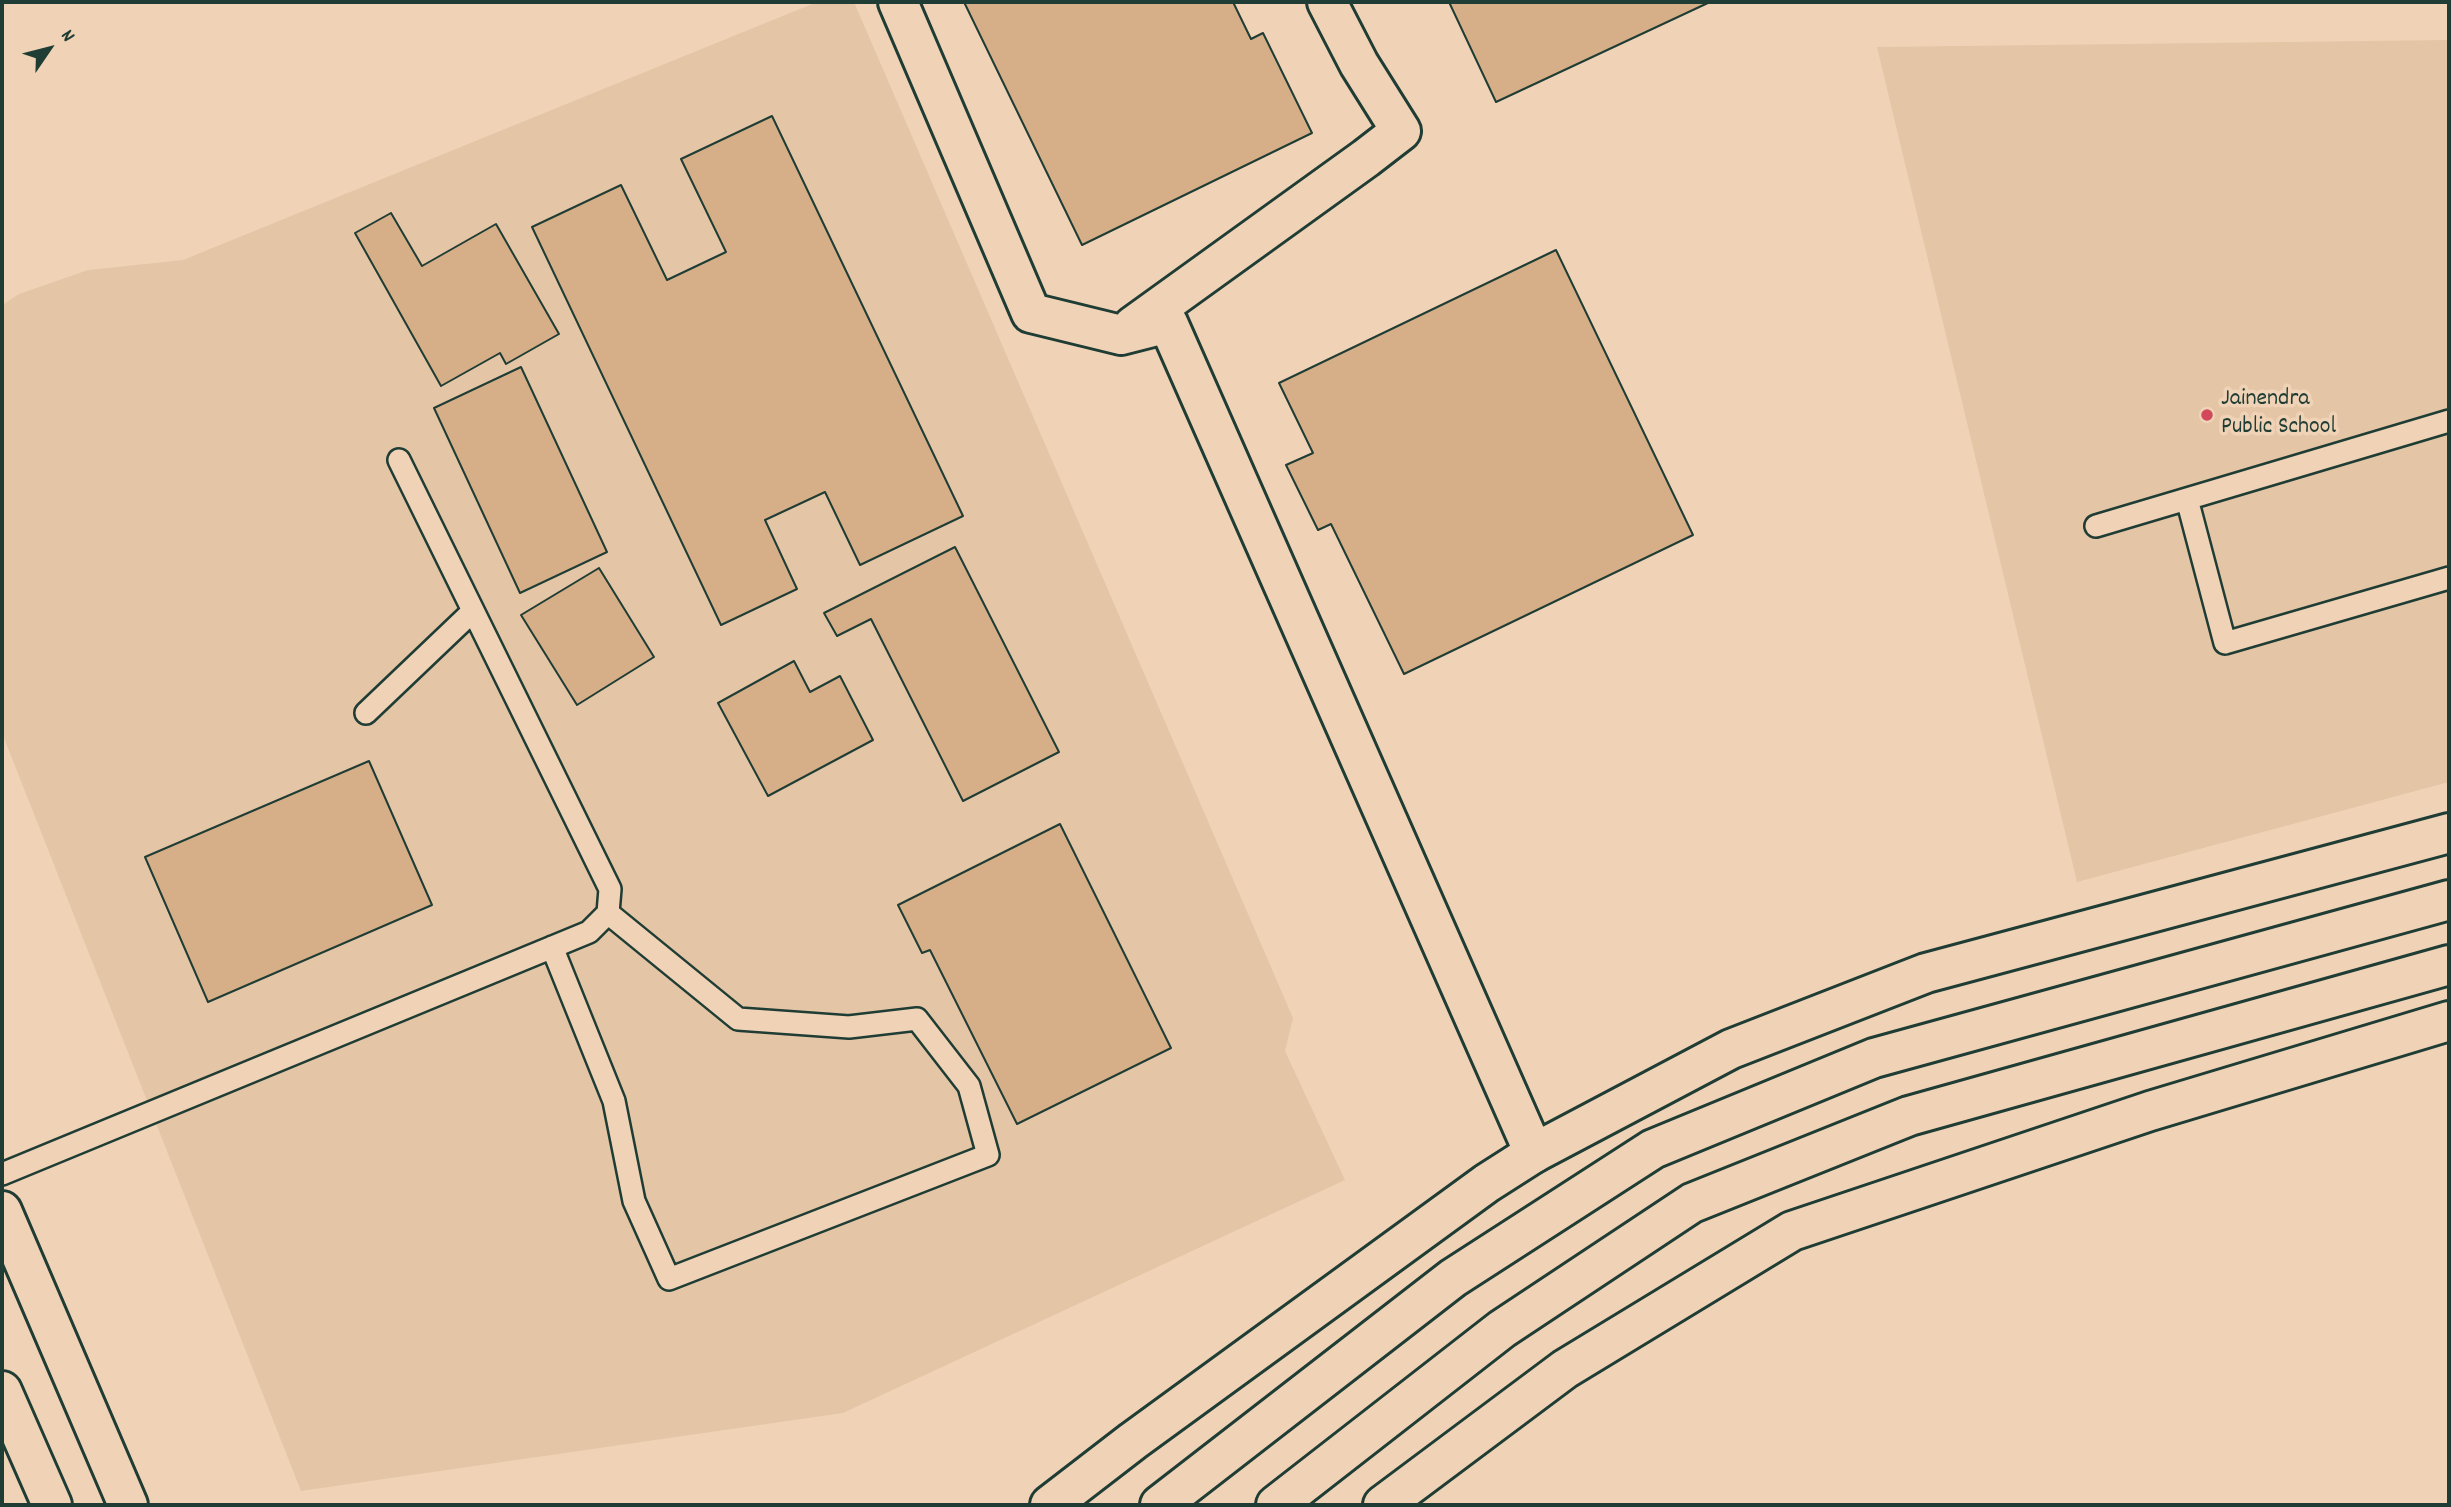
<!DOCTYPE html>
<style>
body{margin:0}
#map{position:relative;width:2451px;height:1507px;overflow:hidden;background:#f0d3b6;font-family:Dekko,sans-serif}
canvas{display:block}
.frame{position:absolute;inset:0;border:4px solid #1f3d34;pointer-events:none}
.north{position:absolute;left:14px;top:14px;width:70px;height:70px;-webkit-text-stroke:5px #f0d3b6;paint-order:stroke;rotate:55deg;font-size:19px;font-weight:700;line-height:28px;text-align:center;color:#1f3d34}
.north::after{content:'';display:block;margin:auto;width:24px;height:32px;background:#1f3d34;clip-path:polygon(50% 0,100% 100%,50% 72%,0 100%)}
</style>
<div id="map">
<canvas width="2451" height="1507"></canvas>
<div class="frame"></div>
<div class="north">N</div>
</div>
<script>
const ctx = document.querySelector('canvas').getContext('2d');
ctx.lineJoin = 'round';
function fill(path, color) {
  ctx.fillStyle = color;
  ctx.fill(path, 'evenodd');
}
function poly(rows) {
  const path = new Path2D();
  for (const r of rows) {
    path.moveTo(r[0], r[1]);
    for (let i = 2; i < r.length; i += 2) path.lineTo(r[i], r[i + 1]);
  }
  return path;
}
function trace(path, color, width, dash) {
  ctx.strokeStyle = color;
  ctx.lineWidth = width;
  ctx.lineCap = dash ? 'butt' : 'round';
  ctx.setLineDash(dash || []);
  ctx.stroke(path);
}
function label(font, color, halo, rows, align = 'center') {
  ctx.font = font + ' Dekko,sans-serif';
  ctx.lineWidth = 7;
  ctx.setLineDash([]);
  ctx.textBaseline = 'middle';
  ctx.strokeStyle = halo;
  ctx.fillStyle = color;
  for (const [text, x, y, turn = 0] of rows) {
    ctx.save();
    ctx.translate(x, y);
    ctx.rotate((+turn || 0) * Math.PI / 180);
    ctx.textAlign = isNaN(turn) ? turn : align;
    if (halo) ctx.strokeText(text, 0, 0);
    ctx.fillText(text, 0, 0);
    ctx.restore();
  }
}
fill(poly([
 [817,2,854,2,1293,1018,1285,1051,1345,1180,843,1413,301,1491,2,733,2,305,19,294,88,270,183,260],
 [2449,40,2449,782,2077,882,1877,47]
]), '#e4c5a6');
const building = poly([
 [964,2,1233,2,1251,39,1263,33,1312,133,1082,245,964,2],
 [1449,2,1710,2,1496,102,1449,2],
 [772,116,963,516,860,565,825,492,765,520,797,589,721,625,532,227,621,185,667,280,726,252,681,159,772,116],
 [391,213,422,266,496,224,559,334,506,364,500,353,441,386,355,233,391,213],
 [1556,250,1693,535,1404,674,1331,524,1318,530,1286,465,1313,453,1279,383,1556,250],
 [521,367,607,552,520,593,434,408,521,367],
 [955,547,1059,752,963,801,871,619,837,636,824,613,955,547],
 [599,568,654,657,577,705,521,615,599,568],
 [794,661,810,692,840,676,873,740,768,796,718,703,794,661],
 [369,761,432,905,208,1002,145,857,369,761],
 [1060,824,1171,1048,1017,1124,930,950,922,953,898,905,1060,824]
]);
fill(building, '#d6ae87');
trace(building, '#1f3d34', 2);
const lane = poly([
 [2187,499,2225,643,2449,578],
 [2096,526,2449,421],
 [366,713,473,611],
 [552,947,614,1101,634,1201,669,1279,988,1155,969,1086,917,1019,849,1027,738,1019,608,913],
 [2,1174,589,932,608,913,610,889,399,460]
]);
const street = poly([
 [898,2,1031,313,1121,335,1168,323,1534,1153],
 [1133,326,1366,158,1401,131,1359,64,1327,2]
]);
const secondary = poly([
 [2,1211,128,1505],
 [2,1391,52,1505],
 [1050,1505,1133,1441,1487,1183,1534,1153,1731,1049,1926,973,2449,833],
 [1383,1505,1565,1369,1792,1231,2150,1111,2449,1021]
]);
const highway = poly([
 [1160,1505,1453,1278,1653,1149,1874,1058,2449,900],
 [1276,1505,1502,1329,1692,1203,1909,1116,2449,965]
]);
trace(lane, '#1f3d34', 26);
trace(street, '#1f3d34', 44);
trace(secondary, '#1f3d34', 44);
trace(highway, '#1f3d34', 44);
trace(lane, '#f0d3b6', 21);
trace(street, '#f0d3b6', 38);
trace(secondary, '#f0d3b6', 38);
trace(highway, '#f0d3b6', 38);
for (const [x, y, r, color] of [
 [2207,415,7,"#d1495b"]
]) {
  const dot = new Path2D();
  dot.arc(x, y, r, 0, 2 * Math.PI);
  ctx.fillStyle = color;
  ctx.fill(dot);
  trace(dot, '#f0d3b6', 2.5);
}
label('24px', '#1f3d34', '#f0d3b6', [
 ["Jainendra",2221,401],
 ["Public School",2221,429]
], 'left');
</script>
